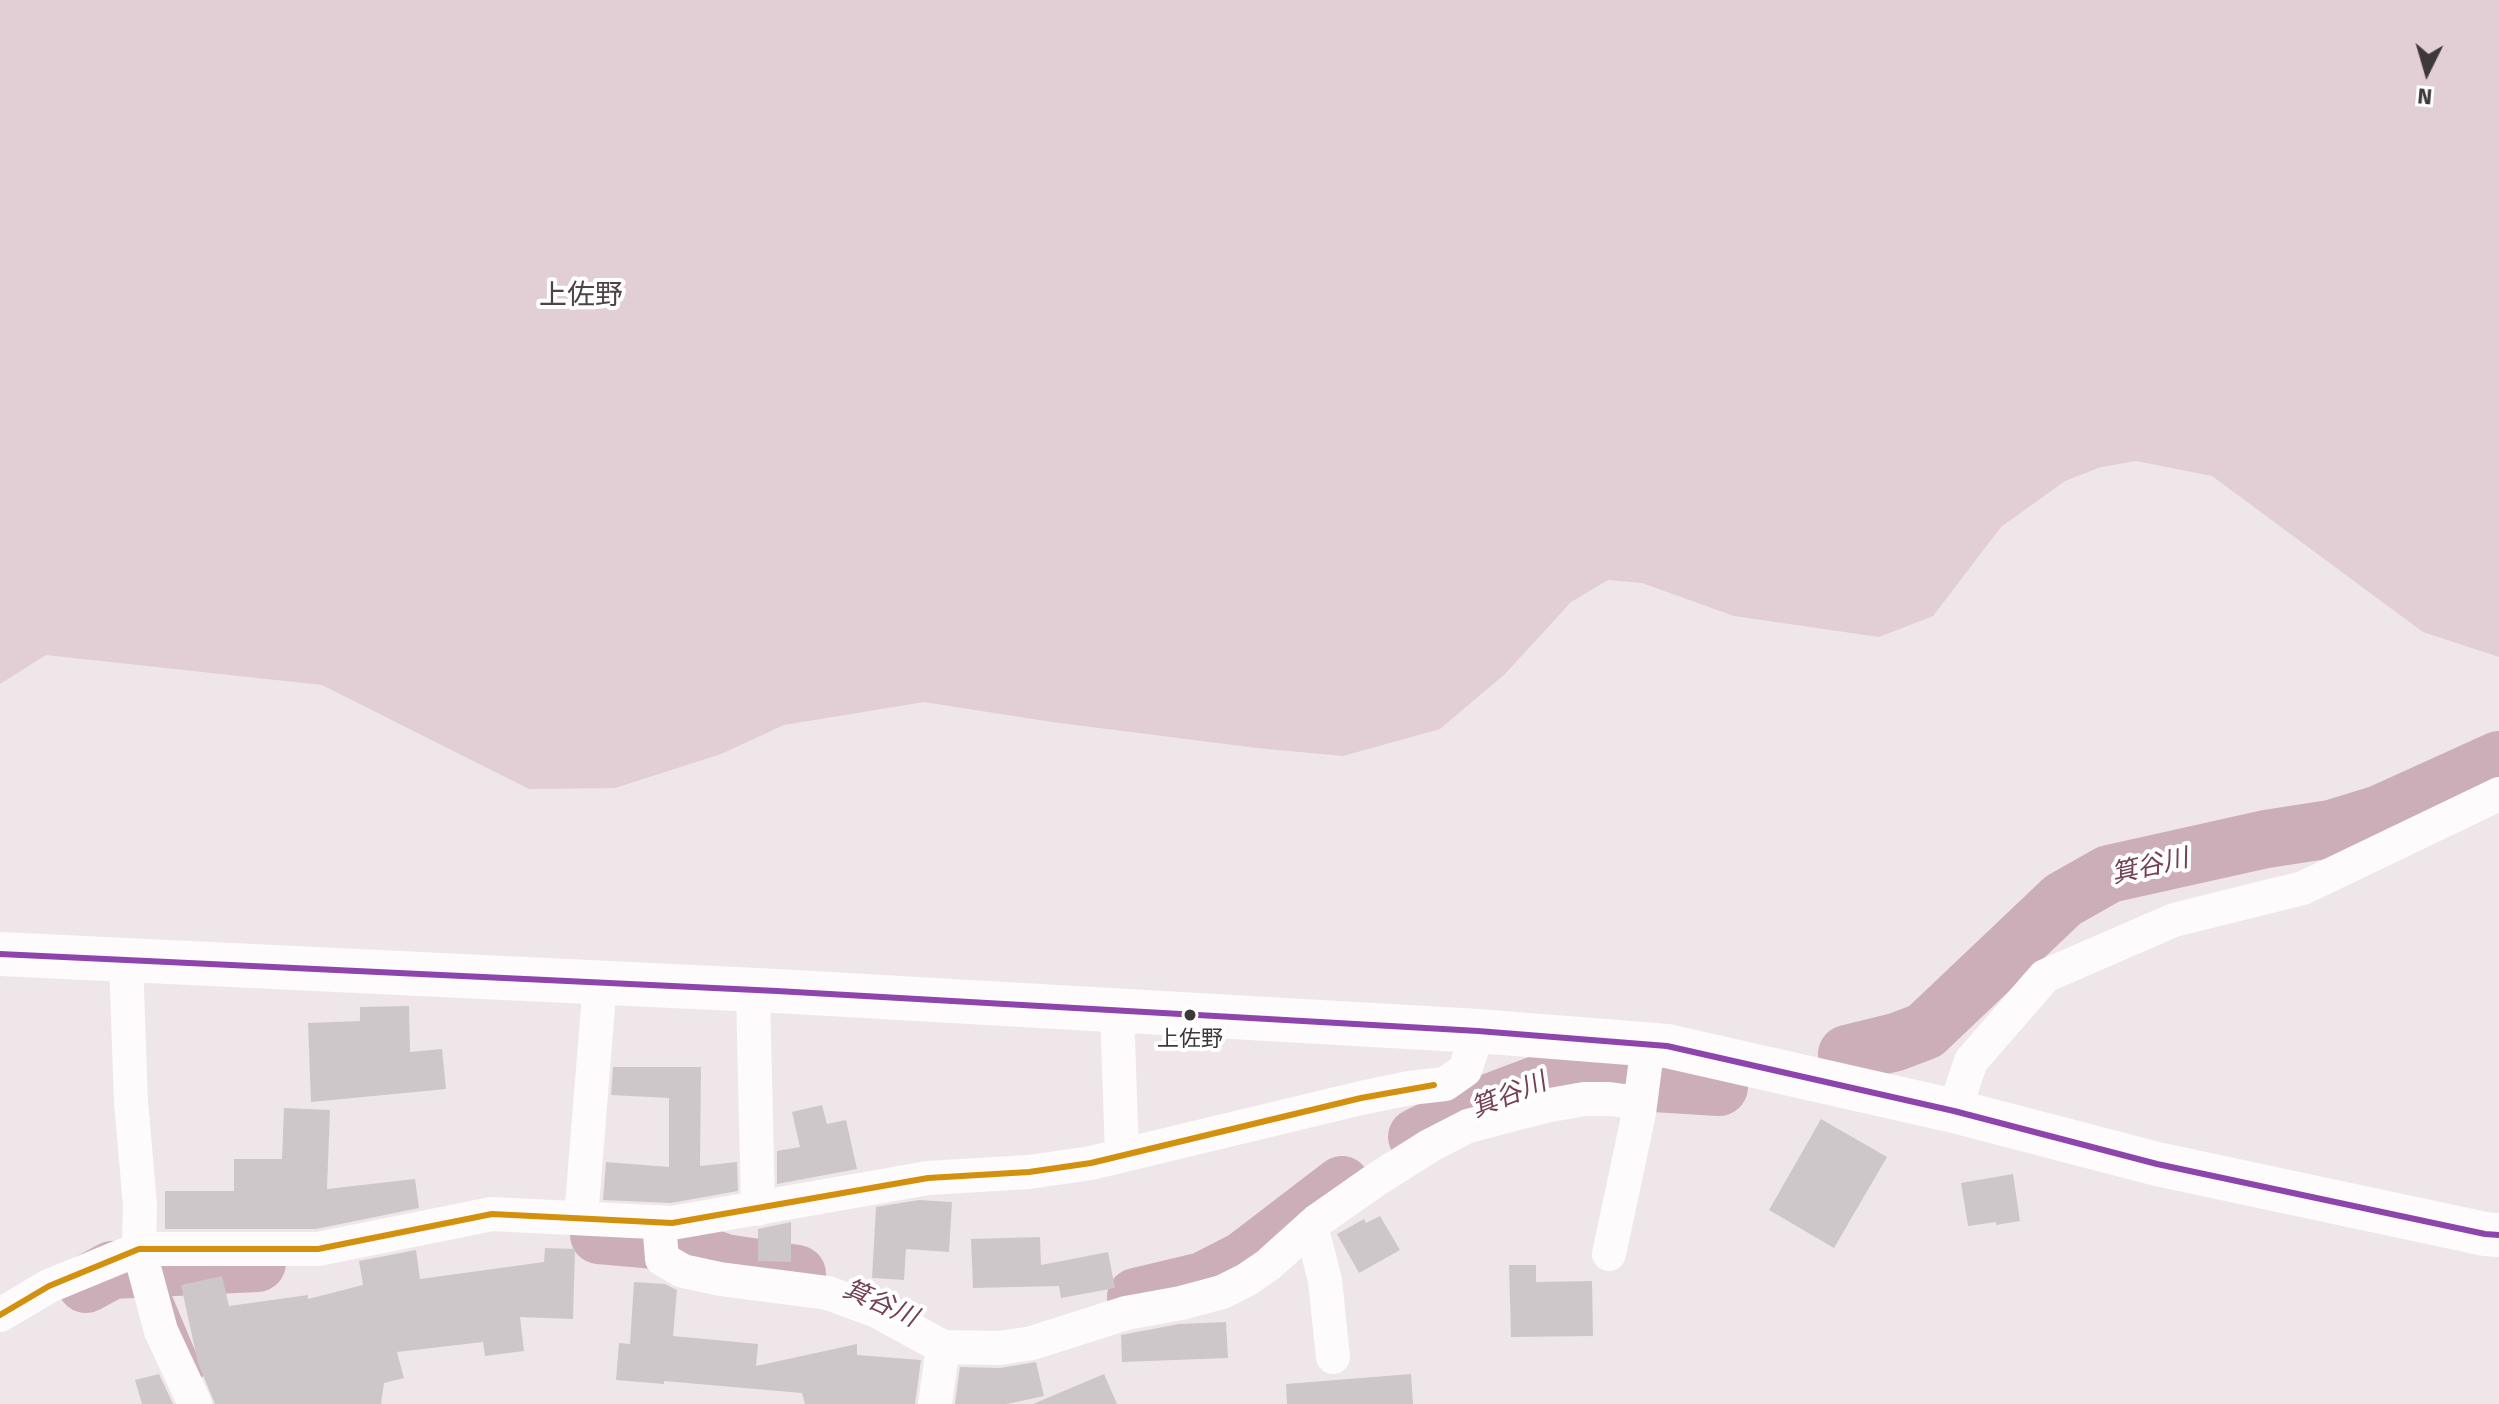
<!DOCTYPE html>
<meta charset="utf-8">
<style>
body{margin:0}
#map{position:relative;width:2499px;height:1404px;overflow:hidden;background:#efe6e9;font-family:"Fira Sans",sans-serif}
canvas{display:block}
.north{position:absolute;left:2387px;top:32px;width:80px;height:80px;-webkit-text-stroke:6px #fff;paint-order:stroke;rotate:185deg;font-size:22px;font-weight:700;line-height:32px;text-align:center;color:#3f383a}
.north::after{content:'';display:block;margin:auto;width:28px;height:36px;background:#3f383a;clip-path:polygon(50% 0,100% 100%,50% 72%,0 100%)}
</style>
<div id="map">
<canvas width="2499" height="1404"></canvas>
<div class="north">N</div>
</div>
<script>
const ctx = document.querySelector('canvas').getContext('2d');
ctx.lineJoin = 'round';
function fill(path, color) {
  ctx.fillStyle = color;
  ctx.fill(path, 'evenodd');
}
function poly(rows) {
  const path = new Path2D();
  for (const r of rows) {
    path.moveTo(r[0], r[1]);
    for (let i = 2; i < r.length; i += 2) path.lineTo(r[i], r[i + 1]);
  }
  return path;
}
function trace(path, color, width, dash) {
  ctx.strokeStyle = color;
  ctx.lineWidth = width;
  ctx.lineCap = dash ? 'butt' : 'round';
  ctx.setLineDash(dash || []);
  ctx.stroke(path);
}
function label(font, color, halo, rows, align = 'center') {
  ctx.font = font + ' "Fira Sans","Noto Sans JP",sans-serif';
  ctx.lineWidth = 8;
  ctx.setLineDash([]);
  ctx.textBaseline = 'middle';
  ctx.strokeStyle = halo;
  ctx.fillStyle = color;
  for (const [text, x, y, turn = 0] of rows) {
    ctx.save();
    ctx.translate(x, y);
    ctx.rotate((+turn || 0) * Math.PI / 180);
    ctx.textAlign = isNaN(turn) ? turn : align;
    if (halo) ctx.strokeText(text, 0, 0);
    ctx.fillText(text, 0, 0);
    ctx.restore();
  }
}
fill(poly([
 [0,0,2499,0,2499,657,2423,632,2212,476,2136,461,2101,467,2065,481,2001,527,1933,616,1879,637,1734,616,1642,583,1608,580,1571,602,1505,674,1440,729,1343,756,1257,748,1052,722,924,702,784,725,721,754,615,788,529,789,322,685,46,655,0,684]
]), '#e2ced5');
trace(poly([
 [168,1299,199,1373]
]), '#ccaeb8', 10);
trace(poly([
 [1847,1054,1896,1042,1925,1031,2063,900,2109,874,2266,839,2331,829,2380,814,2499,760],
 [1417,1137,1476,1108,1558,1077,1719,1087],
 [599,1235,645,1239,671,1243,724,1263,797,1274],
 [86,1284,112,1270,257,1263],
 [1136,1297,1203,1281,1244,1260,1342,1185]
]), '#ccaeb8', 58);
fill(poly([
 [409,1006,410,1052,442,1049,446,1089,311,1102,308,1023,360,1021,360,1007],
 [613,1067,701,1067,700,1166,737,1162,738,1191,671,1203,603,1200,606,1162,669,1167,669,1098,611,1095],
 [822,1105,827,1124,846,1120,857,1169,777,1184,777,1151,800,1147,792,1112],
 [284,1108,330,1110,327,1189,415,1179,419,1208,316,1229,165,1229,165,1191,234,1191,234,1159,282,1159],
 [1821,1119,1887,1157,1834,1248,1769,1210],
 [2013,1174,2020,1221,1996,1225,1996,1222,1968,1226,1961,1183],
 [919,1200,952,1202,949,1252,906,1249,904,1280,872,1278,876,1207],
 [1380,1216,1400,1250,1359,1273,1337,1234,1364,1219,1366,1223],
 [791,1222,791,1262,758,1261,758,1229],
 [1040,1237,1041,1265,1108,1252,1115,1288,1061,1298,1059,1286,973,1288,971,1239],
 [545,1248,575,1249,573,1319,520,1317,524,1351,485,1356,483,1342,397,1352,404,1378,384,1383,381,1404,215,1404,198,1363,181,1285,222,1276,229,1306,308,1295,308,1299,363,1285,359,1261,416,1250,420,1279,544,1262],
 [1509,1265,1536,1265,1536,1282,1592,1281,1593,1336,1511,1337],
 [634,1282,665,1284,677,1290,673,1336,758,1344,756,1366,857,1344,857,1355,921,1360,915,1404,805,1404,802,1393,664,1381,664,1384,616,1380,619,1343,630,1344],
 [1226,1322,1228,1358,1122,1362,1121,1335,1179,1324],
 [1036,1362,1044,1396,1007,1404,955,1404,960,1367,1000,1368],
 [159,1374,173,1404,142,1404,135,1380],
 [1104,1374,1117,1404,1033,1404],
 [1411,1374,1413,1404,1287,1404,1286,1384]
]), '#cec7c9');
trace(poly([
 [126,960,131,1102,140,1205,139,1249,161,1331,195,1404],
 [753,990,758,1209],
 [1117,1010,1122,1154],
 [1954,1111,1971,1061,2045,976,2174,920,2303,888,2499,794],
 [581,1218,600,982],
 [659,1222,662,1259,683,1271,720,1279,828,1293,877,1311,943,1347,1000,1348,1032,1343,1126,1313,1181,1303,1222,1292,1246,1280,1268,1265,1317,1221,1377,1179,1431,1145,1468,1126,1545,1106,1584,1099,1609,1099,1640,1103],
 [1311,1226,1325,1280,1333,1357],
 [1609,1254,1639,1113,1648,1044],
 [0,1315,49,1286,139,1249,318,1249,492,1214,672,1223,928,1178,1029,1172,1091,1163,1361,1098,1410,1088,1445,1084,1465,1070,1478,1031],
 [935,1404,943,1347]
]), '#fdfbfc', 34);
trace(poly([
 [0,954,777,991,1478,1031,1667,1046,1954,1111,2157,1164,2485,1234,2499,1235]
]), '#fdfbfc', 44);
trace(poly([
 [0,954,777,991,1478,1031,1667,1046,1954,1111,2157,1164,2485,1234,2499,1235]
]), '#8e44ad', 6);
trace(poly([
 [0,1315,49,1286,139,1249,318,1249,492,1214,672,1223,928,1178,1029,1172,1091,1163,1361,1098,1434,1085]
]), '#d2900c', 6);
for (const [x, y, r, color] of [
 [1190,1015,7,"#3f383a"]
]) {
  const dot = new Path2D();
  dot.arc(x, y, r, 0, 2 * Math.PI);
  ctx.fillStyle = color;
  ctx.fill(dot);
  trace(dot, '#fff', 3);
}
label('22px', '#3f383a', '#fff', [
 ["上佐野",1190,1040]
]);
label('italic 26px', '#753f54', '#fff', [
 ["箕谷川",2150,867,-13],
 ["箕谷川",1509,1096,-22],
 ["箕谷川",880,1304,24]
]);
label('28px', '#4f4246', '#fff', [
 ["上佐野",581,296]
]);
</script>
